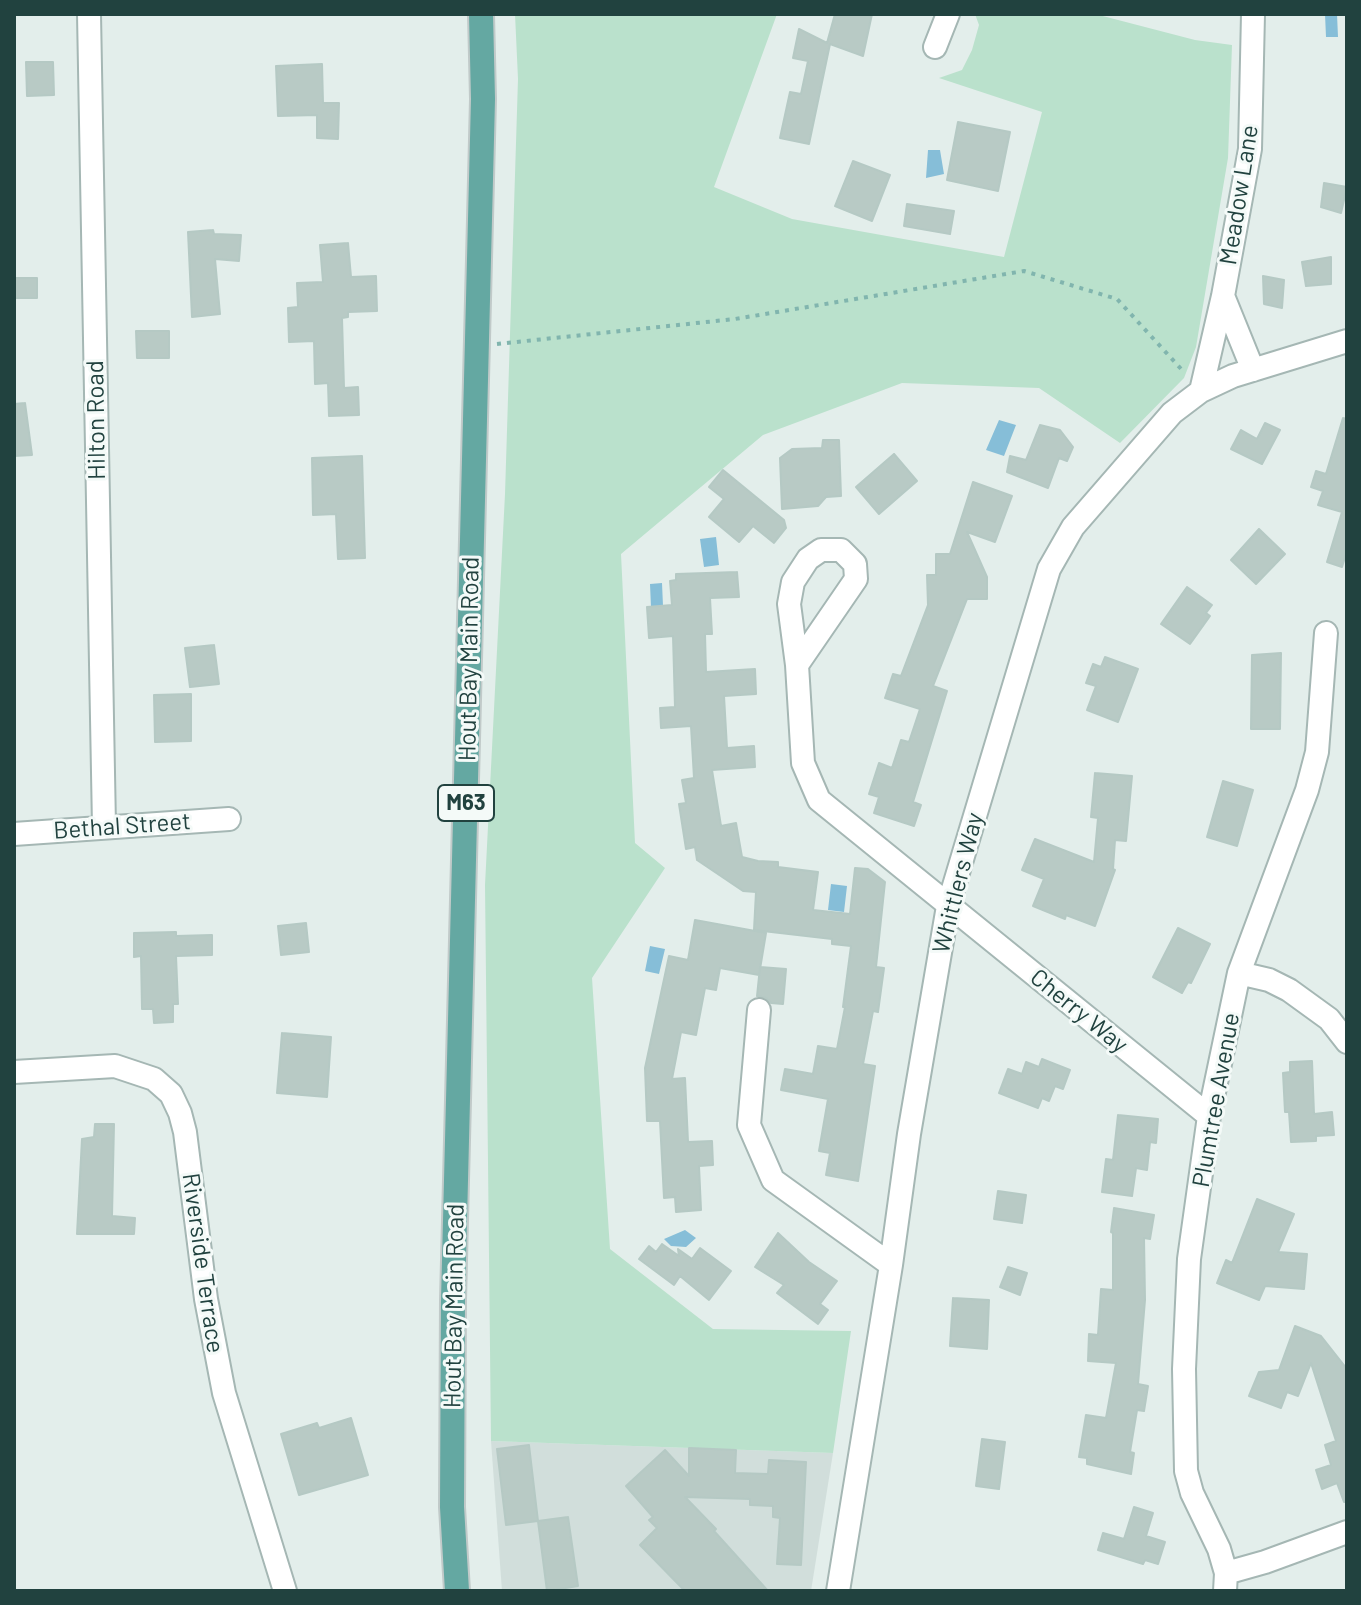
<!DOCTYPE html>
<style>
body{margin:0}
#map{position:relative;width:1361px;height:1605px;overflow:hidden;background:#e3eeeb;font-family:Barlow,sans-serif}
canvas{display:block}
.frame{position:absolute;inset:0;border:16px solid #21423f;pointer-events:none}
</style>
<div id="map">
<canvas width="1361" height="1605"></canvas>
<div class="frame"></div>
</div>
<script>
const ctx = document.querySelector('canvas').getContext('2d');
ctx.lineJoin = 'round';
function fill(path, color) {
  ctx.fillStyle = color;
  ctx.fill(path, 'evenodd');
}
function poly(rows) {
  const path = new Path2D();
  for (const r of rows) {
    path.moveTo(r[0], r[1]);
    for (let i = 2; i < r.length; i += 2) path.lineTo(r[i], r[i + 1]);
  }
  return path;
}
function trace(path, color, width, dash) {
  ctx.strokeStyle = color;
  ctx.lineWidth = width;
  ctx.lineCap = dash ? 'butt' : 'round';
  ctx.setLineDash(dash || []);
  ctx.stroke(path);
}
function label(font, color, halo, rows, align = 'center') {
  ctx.font = font + ' Barlow,sans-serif';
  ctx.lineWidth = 6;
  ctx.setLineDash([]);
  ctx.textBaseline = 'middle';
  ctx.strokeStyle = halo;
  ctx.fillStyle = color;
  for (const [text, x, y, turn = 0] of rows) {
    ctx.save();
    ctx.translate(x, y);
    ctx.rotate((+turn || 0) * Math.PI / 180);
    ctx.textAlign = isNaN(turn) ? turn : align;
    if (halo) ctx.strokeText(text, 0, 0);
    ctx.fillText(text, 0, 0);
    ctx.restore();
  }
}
fill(poly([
 [491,1441,833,1453,811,1591,502,1591]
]), '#d1dedb');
fill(poly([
 [515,14,777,14,714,187,792,219,1004,257,1042,112,939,78,962,70,972,50,979,25,975,14,1095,14,1195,40,1232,45,1228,158,1196,347,1184,378,1120,443,1039,388,902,383,763,435,621,554,635,843,665,868,592,978,610,1249,713,1329,851,1331,833,1453,491,1441,485,885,505,494,518,79]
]), '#bae1cc');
fill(poly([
 [1325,14,1337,14,1338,37,1326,37],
 [928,150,940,150,944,174,926,178],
 [999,420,1016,425,1004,456,986,450],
 [716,537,719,565,704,567,700,539],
 [662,583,663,606,651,607,650,584],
 [831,884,847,886,844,912,828,910],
 [650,946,665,949,659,974,645,971],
 [685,1230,696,1238,686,1247,671,1246,664,1239]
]), '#86bed8');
const building = poly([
 [835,14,872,14,863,56,830,44,809,144,780,138,790,92,801,94,808,61,793,58,799,29,827,43,835,14],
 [26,62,53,62,54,95,27,96,26,62],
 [322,64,323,103,339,103,338,139,317,138,317,115,278,116,276,66,322,64],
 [958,122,1010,132,998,191,947,180,958,122],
 [853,161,890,175,872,221,835,206,853,161],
 [1324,183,1347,187,1341,213,1321,207,1324,183],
 [907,204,954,211,950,234,904,226,907,204],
 [213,230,214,234,241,235,239,261,215,259,220,314,192,317,188,232,213,230],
 [348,243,351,277,376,276,377,311,348,312,348,317,342,318,344,388,358,387,359,415,329,416,328,383,315,384,314,341,289,342,288,308,298,307,297,283,323,282,320,245,348,243],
 [1331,257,1331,284,1306,286,1302,262,1331,257],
 [1263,276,1284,280,1282,308,1264,304,1263,276],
 [14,278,37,278,37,298,14,298,14,278],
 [136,331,169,331,169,358,137,358,136,331],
 [25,403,32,455,14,456,14,404,25,403],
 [1343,418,1347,419,1347,551,1342,567,1327,562,1342,512,1318,505,1323,491,1311,487,1316,471,1326,474,1343,418],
 [1265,423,1280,430,1262,464,1231,449,1241,430,1257,439,1265,423],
 [1040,425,1060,430,1073,447,1067,461,1059,458,1048,488,1007,472,1010,456,1026,460,1040,425],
 [823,440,839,440,841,496,826,497,818,506,782,509,780,458,792,449,822,448,823,440],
 [894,454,917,481,879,514,856,487,894,454],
 [362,456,365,558,338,559,336,514,313,515,312,458,362,456],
 [723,470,784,520,786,528,774,543,753,526,739,542,709,517,724,499,709,487,723,470],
 [973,482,1012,496,995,542,967,532,987,577,987,599,967,599,933,686,947,691,913,802,921,805,914,826,874,813,879,797,869,794,879,763,892,768,901,740,909,742,920,709,885,698,893,674,901,676,928,605,927,575,936,575,936,554,950,554,973,482],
 [1259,529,1285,554,1256,584,1231,560,1259,529],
 [737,572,739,597,710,598,712,634,705,634,706,672,755,669,756,694,724,696,727,748,754,746,755,767,712,770,721,826,736,823,742,857,758,861,778,862,778,867,818,872,813,910,850,914,855,868,868,869,885,882,876,967,884,968,878,1012,873,1011,863,1064,875,1066,858,1181,826,1175,830,1153,819,1151,828,1099,781,1090,785,1069,813,1074,818,1046,837,1049,845,1007,843,1007,851,946,832,944,832,939,754,930,756,892,743,891,697,860,695,847,686,849,679,804,686,803,682,780,694,778,691,726,661,728,660,708,675,707,673,636,649,638,647,607,672,605,670,581,676,580,676,574,737,572],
 [1187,587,1212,605,1206,613,1210,616,1190,644,1161,624,1187,587],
 [214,645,219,684,190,687,185,648,214,645],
 [1281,653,1280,729,1251,729,1252,655,1281,653],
 [1105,657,1138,669,1118,722,1087,710,1096,686,1086,683,1093,664,1101,667,1105,657],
 [191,694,191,741,155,742,154,695,191,694],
 [1095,773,1132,776,1126,841,1115,840,1113,869,1115,870,1095,926,1066,915,1065,919,1033,906,1044,879,1022,870,1035,839,1094,862,1098,818,1091,817,1095,773],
 [1223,781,1253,790,1237,846,1207,837,1223,781],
 [695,920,766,933,759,975,720,968,716,990,705,988,696,1035,681,1032,672,1079,685,1078,688,1142,712,1141,713,1165,699,1166,701,1210,676,1212,675,1197,664,1198,660,1121,647,1121,645,1068,669,956,688,960,695,920],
 [306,923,309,952,281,955,278,926,306,923],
 [1178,928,1210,944,1191,983,1188,982,1182,993,1153,977,1178,928],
 [176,932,176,936,212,935,212,955,176,956,178,1004,173,1004,173,1022,154,1023,153,1009,142,1009,141,956,134,957,134,933,176,932],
 [760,967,786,969,783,1004,771,1003,766,998,757,996,760,967],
 [282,1033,331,1037,327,1097,277,1093,282,1033],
 [1042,1059,1070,1070,1063,1089,1055,1086,1049,1101,1042,1098,1038,1108,999,1093,1008,1069,1022,1074,1026,1062,1039,1067,1042,1059],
 [1312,1061,1314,1114,1332,1112,1334,1135,1316,1136,1316,1141,1291,1142,1289,1112,1285,1112,1283,1073,1290,1072,1290,1062,1312,1061],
 [1118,1115,1158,1119,1156,1143,1150,1142,1147,1170,1136,1168,1132,1196,1102,1192,1106,1159,1113,1160,1118,1115],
 [95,1124,114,1124,112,1216,135,1218,134,1234,77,1234,82,1139,94,1137,95,1124],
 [998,1191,1026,1195,1022,1223,994,1219,998,1191],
 [1257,1199,1294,1214,1278,1252,1307,1254,1304,1289,1265,1286,1259,1300,1217,1283,1226,1260,1232,1263,1257,1199],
 [1114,1208,1154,1215,1150,1239,1144,1238,1145,1300,1138,1384,1148,1386,1144,1411,1137,1410,1130,1452,1134,1453,1131,1474,1087,1464,1087,1458,1079,1457,1086,1415,1106,1418,1116,1363,1088,1361,1089,1334,1098,1335,1101,1289,1113,1290,1113,1233,1111,1232,1114,1208],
 [778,1233,809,1262,837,1281,820,1304,828,1310,818,1324,777,1293,784,1285,755,1267,778,1233],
 [662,1244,679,1256,678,1249,692,1259,700,1248,731,1271,709,1300,680,1276,674,1285,639,1259,649,1246,656,1252,662,1244],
 [1008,1267,1027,1273,1020,1295,1000,1287,1008,1267],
 [953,1298,989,1300,987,1349,950,1346,953,1298],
 [1295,1326,1321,1336,1347,1369,1347,1502,1344,1502,1337,1483,1322,1489,1316,1470,1331,1465,1325,1445,1336,1441,1311,1363,1298,1396,1287,1392,1281,1408,1249,1396,1259,1372,1279,1370,1295,1326],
 [351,1418,368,1475,299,1495,281,1434,317,1423,319,1428,351,1418],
 [982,1439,1005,1442,999,1489,976,1486,982,1439],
 [529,1445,538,1521,506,1525,497,1449,529,1445],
 [689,1448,736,1450,735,1473,768,1474,769,1460,806,1462,801,1565,777,1564,780,1518,773,1517,773,1506,750,1505,750,1499,685,1497,716,1529,714,1531,768,1591,685,1591,640,1545,657,1528,649,1520,653,1517,626,1486,665,1450,689,1476,689,1448],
 [1134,1507,1153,1513,1146,1536,1165,1542,1158,1564,1145,1560,1143,1564,1098,1550,1103,1533,1124,1539,1134,1507],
 [568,1517,578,1586,547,1591,538,1521,568,1517]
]);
fill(building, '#b8cac5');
trace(building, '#b5c9c4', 2);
const minor = poly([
 [89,14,104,826],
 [935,47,948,14],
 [1223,296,1253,370],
 [1201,391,1223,296,1250,149,1253,14],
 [797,665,856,579,855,564,841,550,821,550,808,559,793,582,789,604,797,665,803,763,819,800,1209,1116],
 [14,834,229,819],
 [1239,973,1269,980,1289,990,1329,1019,1347,1042],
 [759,1010,749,1125,773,1180,891,1265],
 [14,1072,115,1066,154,1079,171,1094,180,1113,185,1132,206,1299,224,1393,285,1591],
 [1226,1573,1265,1562,1347,1532],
 [838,1591,891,1265,909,1134,948,906,1049,569,1073,527,1172,413,1201,391,1233,376,1347,341],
 [1225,1591,1226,1573,1219,1549,1192,1493,1186,1471,1184,1369,1189,1259,1209,1116,1239,973,1307,790,1317,752,1326,633]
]);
const primary = poly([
 [457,1591,452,1507,453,1300,483,99,481,14]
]);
trace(minor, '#a5b7b4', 26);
trace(primary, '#c1cac9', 28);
trace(poly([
 [497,344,735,319,1024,271,1117,299,1183,371]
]), '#81b5ae', 4, [4, 6]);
trace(minor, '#fff', 22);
trace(primary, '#64a8a2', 24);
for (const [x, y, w] of [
 [466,803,56]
]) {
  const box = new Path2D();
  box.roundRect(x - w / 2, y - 18, w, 36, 6);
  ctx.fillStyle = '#f4faf8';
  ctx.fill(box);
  trace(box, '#21423f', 2);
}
label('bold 22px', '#21423f', null, [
 ["M63",466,803]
]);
label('24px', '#21423f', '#f4faf8', [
 ["Meadow Lane",1239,195,-81],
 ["Hilton Road",96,420,-91],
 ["Hout Bay Main Road",469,659,-89],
 ["Bethal Street",122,826,-4],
 ["Whittlers Way",958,883,-76],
 ["Cherry Way",1079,1011,39],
 ["Plumtree Avenue",1216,1100,-80],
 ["Riverside Terrace",203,1263,82],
 ["Hout Bay Main Road",454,1306,-89]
]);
</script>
